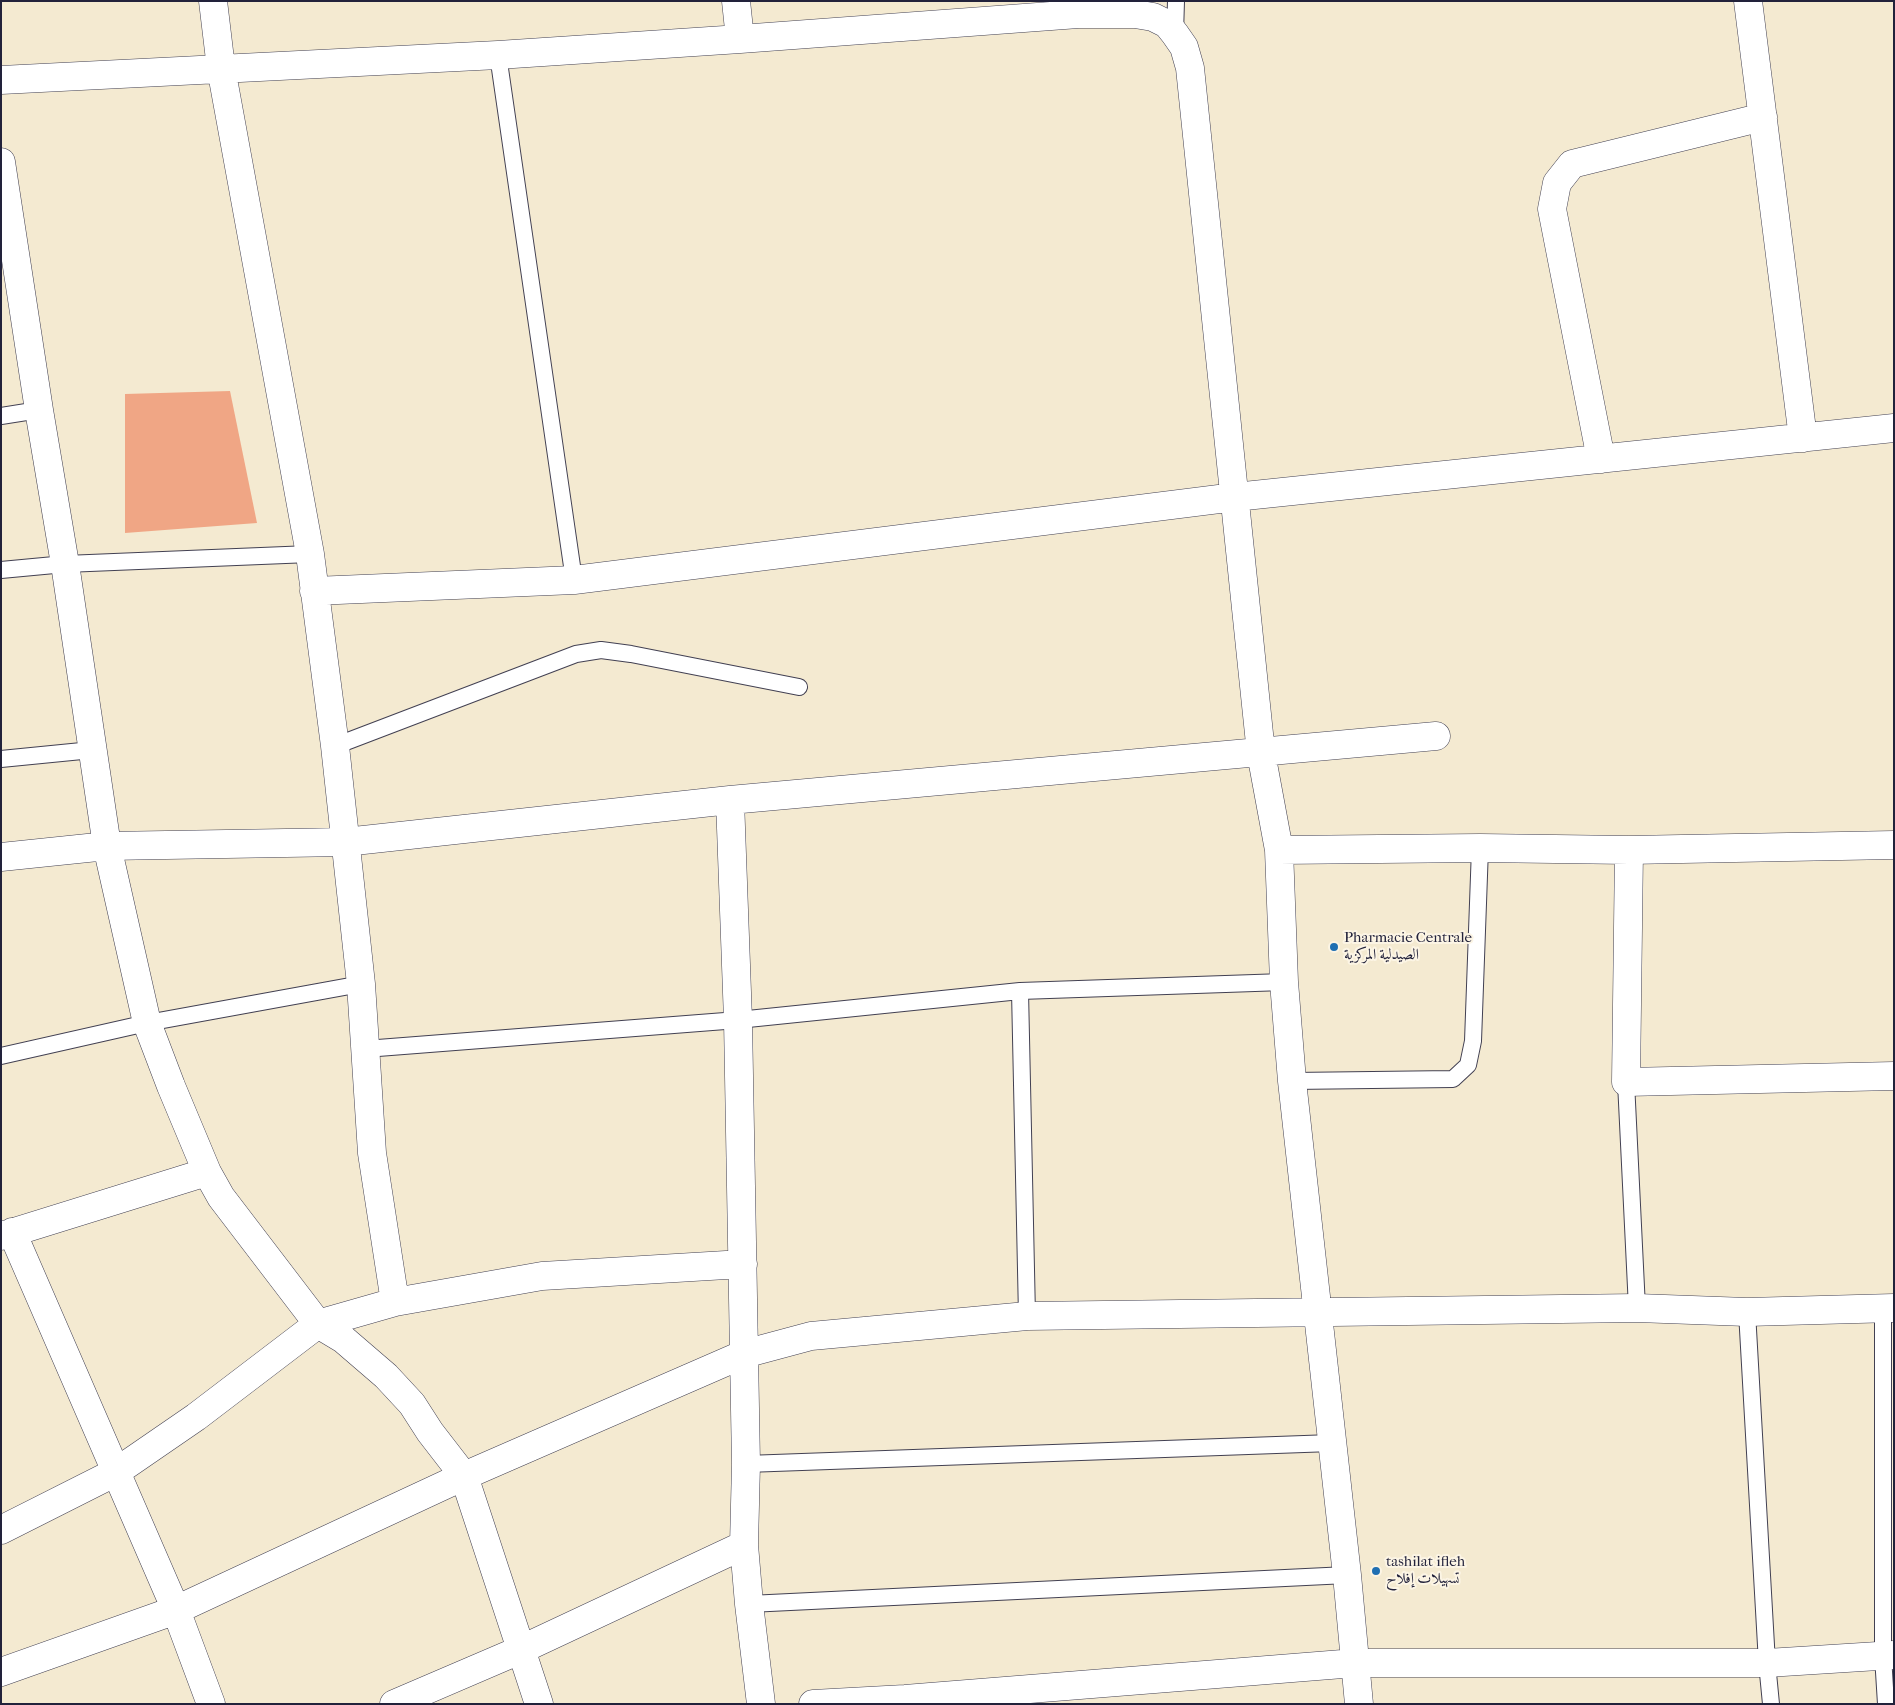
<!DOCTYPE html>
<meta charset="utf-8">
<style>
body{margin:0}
#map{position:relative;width:1895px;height:1705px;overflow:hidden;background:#f4ead1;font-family:"IM FELL French Canon",serif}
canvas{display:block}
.frame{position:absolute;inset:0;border:2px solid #22223b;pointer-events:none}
</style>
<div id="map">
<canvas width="1895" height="1705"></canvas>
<div class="frame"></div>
</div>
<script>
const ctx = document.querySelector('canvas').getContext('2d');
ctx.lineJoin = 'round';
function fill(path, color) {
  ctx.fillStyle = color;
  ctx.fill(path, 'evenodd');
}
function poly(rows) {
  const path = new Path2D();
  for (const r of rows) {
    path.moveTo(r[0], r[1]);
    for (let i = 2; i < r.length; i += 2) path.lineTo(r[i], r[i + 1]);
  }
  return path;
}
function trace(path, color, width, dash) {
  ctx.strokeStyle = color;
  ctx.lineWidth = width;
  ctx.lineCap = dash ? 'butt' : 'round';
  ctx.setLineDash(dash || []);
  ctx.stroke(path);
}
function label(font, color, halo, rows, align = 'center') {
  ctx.font = font + ' "IM FELL French Canon",Amiri,serif';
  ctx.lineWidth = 4;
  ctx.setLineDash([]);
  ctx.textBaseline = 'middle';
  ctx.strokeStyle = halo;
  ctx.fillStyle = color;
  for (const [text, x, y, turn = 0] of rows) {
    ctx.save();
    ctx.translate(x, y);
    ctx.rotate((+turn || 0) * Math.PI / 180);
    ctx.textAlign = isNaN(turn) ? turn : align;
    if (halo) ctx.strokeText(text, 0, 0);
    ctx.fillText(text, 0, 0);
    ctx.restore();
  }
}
fill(poly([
 [230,391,257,523,125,533,125,394]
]), '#f0a685');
const service = poly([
 [1175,34,1176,1],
 [498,55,574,580],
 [1,416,39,410],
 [1,570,65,564,310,554],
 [335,746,576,654,601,650,631,654,799,687],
 [1,759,92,750],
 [1020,991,1027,1316],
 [365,1049,738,1020,1020,991,1284,982],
 [1,1056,147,1023,361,984],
 [1292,1081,1453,1079,1468,1065,1473,1041,1480,848],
 [1626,1082,1637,1308],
 [1883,1308,1883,1656,1886,1704],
 [1747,1312,1767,1663,1771,1704],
 [746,1464,1332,1443],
 [749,1604,1347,1575]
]);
const minor = poly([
 [213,1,221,68,310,554,335,746,361,984,372,1153,395,1302],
 [736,1,740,39],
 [1748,1,1803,438],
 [1,80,498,55,740,39,1078,14,1135,14,1153,17,1167,24,1175,34,1184,47,1190,68,1261,753,1279,850,1284,982,1292,1081,1347,1575,1359,1704],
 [1,162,39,410,65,564,107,846,147,1023,171,1086,207,1172,221,1197,318,1324,343,1339,386,1376,412,1404,430,1432,464,1476,539,1704],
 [1601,459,1552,209,1557,183,1572,164,1763,117],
 [314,591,574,580,1235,497,1894,428],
 [730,800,738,1020,746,1464,744,1545,749,1604,761,1704],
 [1279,850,1480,848,1629,850,1894,845],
 [1629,850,1626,1082,1894,1076],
 [1,857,107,846,345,842,730,800,1436,736],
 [12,1232,176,1610,211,1704],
 [1,1236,207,1172],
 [1,1530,116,1472,196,1417,318,1324,395,1302,542,1276,743,1264],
 [1,1672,176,1610,464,1476,744,1354,811,1336,1027,1316,1637,1308,1747,1312,1894,1308],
 [394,1704,520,1650,744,1545],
 [813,1704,905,1699,1355,1663,1767,1663,1894,1655]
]);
trace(service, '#424052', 18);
trace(minor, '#424052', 29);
trace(service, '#fff', 16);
trace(minor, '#fff', 28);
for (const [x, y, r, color] of [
 [1334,947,5,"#1f6fb2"],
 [1376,1571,5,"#1f6fb2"]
]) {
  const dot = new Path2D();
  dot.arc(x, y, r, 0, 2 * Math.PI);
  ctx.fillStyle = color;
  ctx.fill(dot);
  trace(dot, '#fcf5e5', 2);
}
label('15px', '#22223b', '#fcf5e5', [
 ["Pharmacie Centrale",1344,938],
 ["الصيدلية المركزية",1344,955],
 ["tashilat ifleh",1386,1562],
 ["تسهيلات إفلاح",1386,1579]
], 'left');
</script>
